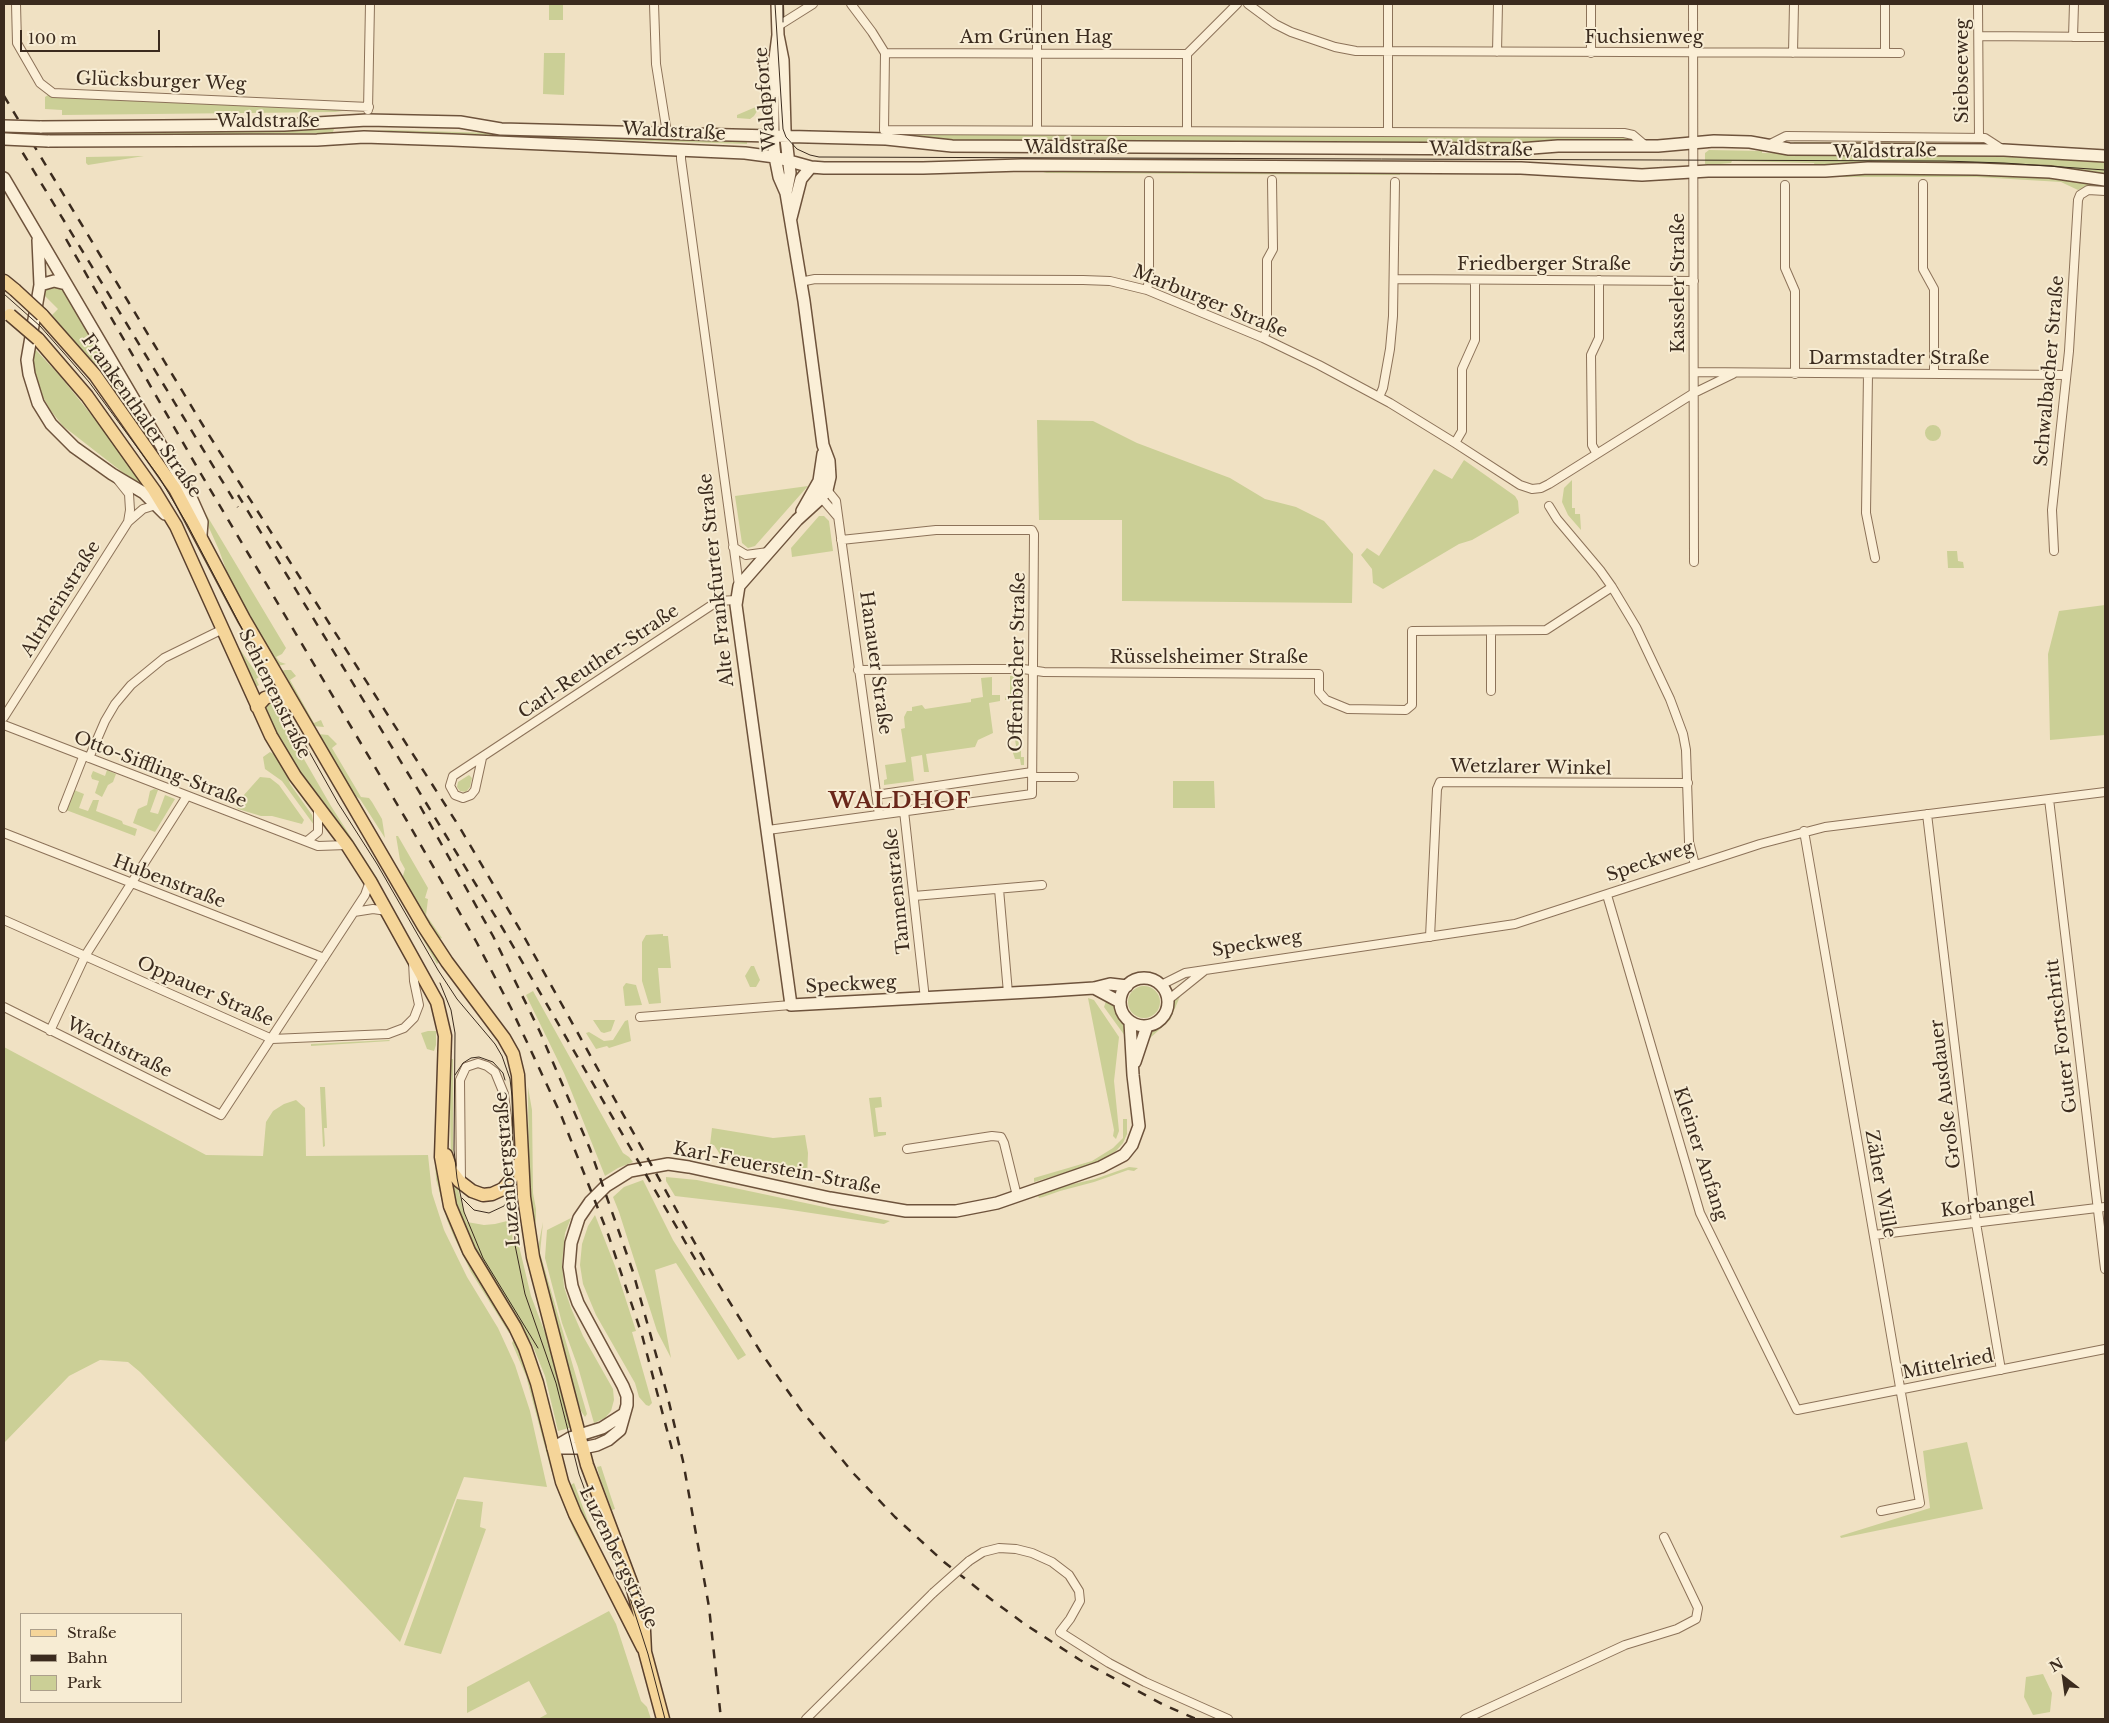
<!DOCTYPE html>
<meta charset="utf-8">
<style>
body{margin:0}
#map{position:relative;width:2109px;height:1723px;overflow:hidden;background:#f0e1c3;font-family:"Libre Baskerville",serif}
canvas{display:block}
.frame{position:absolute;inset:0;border:5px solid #3b2b1e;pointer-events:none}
.legend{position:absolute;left:20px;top:1613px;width:162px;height:90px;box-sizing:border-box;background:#f7ecd3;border:1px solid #ac9f8b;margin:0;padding:6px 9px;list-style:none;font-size:15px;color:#3b2b1e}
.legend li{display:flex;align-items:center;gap:10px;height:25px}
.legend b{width:25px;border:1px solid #ac9f8b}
.north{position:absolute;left:2039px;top:1653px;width:50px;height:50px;-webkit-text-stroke:4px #f7ecd3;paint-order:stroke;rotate:330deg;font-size:14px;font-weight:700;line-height:20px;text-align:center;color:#3b2b1e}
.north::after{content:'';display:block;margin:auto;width:18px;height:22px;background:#3b2b1e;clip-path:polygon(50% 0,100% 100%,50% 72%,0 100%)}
.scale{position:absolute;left:20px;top:30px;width:140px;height:22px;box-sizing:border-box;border:2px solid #3b2b1e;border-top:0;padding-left:6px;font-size:15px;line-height:18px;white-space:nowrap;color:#3b2b1e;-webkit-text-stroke:4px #f7ecd3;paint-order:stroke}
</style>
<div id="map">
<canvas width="2109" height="1723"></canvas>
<div class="frame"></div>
<ul class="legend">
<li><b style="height:6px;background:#f5d599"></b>Straße</li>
<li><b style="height:6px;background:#3b2b1e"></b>Bahn</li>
<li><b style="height:14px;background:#cbcf96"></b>Park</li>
</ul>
<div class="north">N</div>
<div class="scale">100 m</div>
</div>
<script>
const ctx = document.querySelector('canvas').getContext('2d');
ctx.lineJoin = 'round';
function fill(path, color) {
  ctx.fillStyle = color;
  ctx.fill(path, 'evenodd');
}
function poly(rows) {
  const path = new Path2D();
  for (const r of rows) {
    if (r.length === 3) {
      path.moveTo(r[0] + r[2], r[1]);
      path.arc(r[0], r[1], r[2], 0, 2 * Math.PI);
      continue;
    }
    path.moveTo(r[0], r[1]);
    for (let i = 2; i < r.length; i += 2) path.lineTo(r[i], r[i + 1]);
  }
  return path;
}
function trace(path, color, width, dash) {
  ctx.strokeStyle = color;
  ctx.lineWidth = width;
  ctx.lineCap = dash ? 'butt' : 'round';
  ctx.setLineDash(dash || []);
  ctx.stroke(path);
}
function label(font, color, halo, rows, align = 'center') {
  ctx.font = font + ' "Libre Baskerville",serif';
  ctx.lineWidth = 4;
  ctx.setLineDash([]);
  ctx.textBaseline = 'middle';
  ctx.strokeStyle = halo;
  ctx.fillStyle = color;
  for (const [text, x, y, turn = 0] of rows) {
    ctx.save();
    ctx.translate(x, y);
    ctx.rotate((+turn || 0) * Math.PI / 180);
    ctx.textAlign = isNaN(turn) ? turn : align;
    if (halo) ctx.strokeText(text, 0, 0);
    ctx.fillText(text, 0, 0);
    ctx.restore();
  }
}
fill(poly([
 [549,4,563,4,563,20,549,20],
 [544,53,565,53,564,95,543,94],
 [48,95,55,97,350,110,335,112,62,115,62,110,45,109,45,97],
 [758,106,759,108,754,116,750,119,737,118,737,115],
 [334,129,333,132,326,133,47,136,46,133],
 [391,130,699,139,747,141,747,144,363,132],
 [886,134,1620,136,1637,140,1561,140,1520,143,949,140],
 [1794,142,1987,143,1987,145,1793,144],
 [1709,150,1762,151,1762,153,2010,156,2105,161,2105,174,2002,165,1845,163,1844,165,1815,166,1814,163,1732,161,1731,163,1708,165,1705,164,1705,153],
 [144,156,88,165,86,163,86,157],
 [1054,170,1400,171,1400,175,1043,173],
 [1869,171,2055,177,2105,184,2105,187,2087,186,2078,190,2061,182,1977,177,1830,177,1830,174],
 [54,285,61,288,67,293,169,469,102,375,52,315,58,309,44,295,44,290],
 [34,348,60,376,102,428,148,492,63,426,51,411,43,397,37,379,32,360],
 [1037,420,1093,421,1137,443,1230,478,1265,499,1296,507,1324,521,1353,554,1352,603,1122,601,1122,520,1039,520],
 [1933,433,8],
 [1464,460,1515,496,1518,501,1519,513,1472,540,1459,544,1383,589,1373,583,1372,569,1361,555,1367,548,1379,556,1434,469,1452,479],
 [1572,480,1572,508,1575,508,1575,514,1580,514,1581,530,1568,515,1562,502,1564,488],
 [808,486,755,546,748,548,742,543,735,496],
 [203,509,286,648,282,654,276,657,280,662,286,664,278,666,232,586,219,550,201,510],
 [819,516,824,516,829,521,833,551,792,557,791,548],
 [1947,551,1957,551,1958,561,1963,562,1964,568,1948,568],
 [2105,605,2105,735,2050,740,2048,654,2059,611],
 [235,642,259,677,256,679,259,685,254,688],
 [285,670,291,670,296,676,290,680,314,723,321,720,324,727,313,726,281,671],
 [1010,676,1018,676,1018,717,1013,717,1010,700,1005,700,1006,695,1010,695],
 [992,677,992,695,1000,695,1000,701,989,703,993,733,978,740,975,747,926,754,929,772,924,772,922,755,911,757,914,781,884,785,884,780,887,779,885,765,906,762,901,729,905,728,904,717,907,711,912,711,912,707,922,705,925,709,971,702,971,699,983,697,981,678],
 [271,702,331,806,379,881,376,882,283,748,266,713,266,708],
 [1014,732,1017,732,1018,740,1021,740,1021,757,1024,757,1024,765,1021,765,1020,759,1015,759,1013,753,1014,747,1016,746],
 [318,734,328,735,337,744,332,748,361,797,369,798,372,802,382,819,385,838,360,799,354,795],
 [270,752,274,754,286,772,290,784,312,815,314,825,282,781,265,769,263,757],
 [107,770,116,774,113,782,108,785,102,797,95,793,99,781,92,779,91,776,93,771,105,776],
 [469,775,472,778,470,787,466,792,460,791,457,787,458,782],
 [260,777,270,778,279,785,304,820,302,824,272,816,261,816,238,809,235,805],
 [1173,781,1214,781,1215,808,1173,808],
 [154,789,158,790,150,812,158,814,165,795,175,799,155,832,133,823,138,809,147,805,150,791],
 [74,790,84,794,79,808,88,811,93,800,99,800,96,811,122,821,123,824,137,829,135,836,66,810],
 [396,836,398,836,428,888,425,898,428,899,426,915,442,938,437,939,402,879,405,869,400,860],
 [376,852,440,961,437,964,374,854],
 [663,934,663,936,668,936,671,968,658,968,661,1003,649,1004,642,981,642,942,646,935],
 [751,966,754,966,760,980,756,987,750,987,745,976],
 [626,983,636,985,642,1005,625,1006,623,987],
 [1144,1002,16],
 [533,991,623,1153,629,1157,633,1162,618,1168,605,1176,564,1073,526,995],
 [1181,994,1170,1020,1149,1039,1149,1032,1164,1023,1171,1012,1173,1000],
 [1088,998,1094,1000,1119,1037,1114,1081,1119,1131,1116,1139,1113,1136,1114,1130],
 [1107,998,1114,1004,1127,1027,1127,1036,1125,1036,1104,1007],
 [593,1020,615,1020,611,1031,604,1033,601,1032],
 [628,1020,631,1041,609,1048,607,1046,596,1049,586,1033,589,1032,604,1041,613,1040,625,1021],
 [428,1031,436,1031,436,1045,434,1051,427,1049,421,1033],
 [389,1040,390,1041,311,1046,311,1044],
 [4,1047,206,1155,263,1156,266,1122,273,1111,284,1104,296,1100,305,1108,306,1156,428,1155,432,1193,444,1230,467,1277,498,1328,515,1365,530,1411,547,1487,464,1477,400,1642,140,1372,128,1362,100,1360,69,1376,4,1443],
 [449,1059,453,1059,453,1158,451,1158],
 [320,1087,325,1087,327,1128,324,1128,325,1146,323,1147],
 [528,1087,532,1110,533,1193,536,1209,536,1220,533,1229,529,1200],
 [881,1097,882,1107,875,1108,878,1132,886,1132,886,1135,874,1137,869,1098],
 [1123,1119,1127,1119,1127,1134,1123,1143,1116,1151,1095,1164,1034,1182,1034,1178,1092,1161,1113,1148,1123,1138],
 [712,1128,773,1138,805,1135,808,1153,807,1178,729,1161,729,1158,721,1156,714,1145,710,1145],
 [434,1146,437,1146,440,1178,511,1329,509,1333,471,1272,454,1237,447,1220,436,1179],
 [1129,1167,1138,1168,1134,1171,1128,1170,1094,1182,1060,1191,1043,1197,1039,1198,1038,1196,1060,1187,1095,1179],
 [449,1176,457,1186,467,1222,484,1225,495,1224,511,1220,513,1246,519,1246,531,1296,555,1359,573,1427,558,1431,545,1376,532,1344,473,1250,458,1213],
 [666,1177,697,1180,890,1221,884,1224,778,1208,675,1196,666,1181],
 [643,1180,673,1240,746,1355,738,1360,676,1263,655,1270,671,1358,657,1331,619,1212,613,1197,624,1187],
 [595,1215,615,1266,636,1331,632,1332,652,1403,649,1406,646,1405,639,1397,635,1383,596,1315,583,1284,580,1265,582,1244,588,1226],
 [571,1218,565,1233,562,1263,564,1287,571,1308,583,1336,613,1389,614,1400,611,1411,605,1418,594,1423,578,1367,562,1323,545,1258,547,1230],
 [543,1222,540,1253,587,1414,585,1417,581,1411,569,1374,537,1253],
 [515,1337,530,1375,557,1478,554,1479,550,1466,526,1376,512,1343],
 [1967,1442,1983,1509,1841,1538,1840,1536,1930,1508,1923,1451],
 [601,1466,609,1491,615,1509,612,1510,600,1478,597,1467],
 [574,1483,588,1521,620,1592,618,1593,569,1486],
 [560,1489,623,1622,574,1531,558,1491],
 [457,1499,483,1502,480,1527,486,1529,441,1654,404,1645],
 [609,1611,616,1624,641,1701,647,1707,651,1719,538,1719,547,1714,529,1681,467,1713,467,1687],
 [2043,1674,2052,1693,2050,1712,2033,1715,2024,1697,2026,1677]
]), '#cbcf96');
const street = poly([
 [16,4,17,43,40,83,53,93,369,107],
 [654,4,656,64,667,133],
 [851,4,872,32,885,53,884,130,1624,133,1633,135,1646,146],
 [1248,4,1275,24,1291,32,1335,47,1356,51,1900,53],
 [1388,4,1388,132],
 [1693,4,1694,562],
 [1978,4,1979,138],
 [778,26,813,4],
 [1980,36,2105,37],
 [2073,37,2074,4],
 [1497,52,1498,4],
 [885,53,1187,54],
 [1591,53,1591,4],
 [1793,53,1794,4],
 [1885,53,1885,4],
 [368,110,370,4],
 [1037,130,1037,4],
 [1187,131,1187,54,1237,4],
 [1768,145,1786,136,1985,138,2002,149],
 [681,150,681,159,739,586],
 [1923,184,1923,269,1934,289,1934,374],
 [1785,185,1785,268,1795,291,1795,374],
 [1394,279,1694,281],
 [800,282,815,279,1083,280,1110,281,1147,290,1263,338,1319,365,1390,403,1455,443,1520,485,1532,489,1541,488,1549,484,1694,393,1733,374],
 [1147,290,1149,280,1149,181],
 [1263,338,1267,330,1267,260,1273,249,1272,180],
 [1694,372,2066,375],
 [1868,374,1866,513,1875,558],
 [1379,397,1383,388,1390,349,1393,316,1395,182],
 [1455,443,1462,431,1462,369,1475,340,1475,280],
 [1597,454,1592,445,1591,355,1599,338,1599,280],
 [117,479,129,494,130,510,128,522],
 [823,490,827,490,836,501,879,815],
 [819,495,837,516],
 [1549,506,1557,519,1600,570,1612,587,1636,627,1670,699,1683,734,1686,750,1689,842,1695,865],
 [733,547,746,555,768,552],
 [2054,551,2052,510,2069,351,2078,200,2080,195,2088,190,2105,191],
 [858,670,975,669,1023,669,1044,672,1319,674,1319,692,1326,700,1348,709,1406,710,1412,705,1412,631,1546,630,1612,587],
 [1491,691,1491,631],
 [4,717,128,522,143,509,156,505],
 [4,725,318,846,347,845],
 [89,758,105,721,115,704,131,685,164,658,223,629],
 [482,758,475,790,471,795,463,798,455,795,450,786,453,776,718,601,736,600],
 [1032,777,1074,777],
 [876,795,1032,772],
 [2049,799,2105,1269],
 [63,808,83,757],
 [904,811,925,999],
 [1927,814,1976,1223,2001,1370],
 [768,830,1032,794,1034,534,1032,530,936,530,841,540],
 [1804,831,1920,1503,1881,1511],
 [4,833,324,958],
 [307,841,318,832,318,808],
 [999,889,1008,993],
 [1607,895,1700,1213,1797,1410,2105,1349],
 [914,896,1042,885],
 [354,912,373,909,387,911],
 [4,920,272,1039,388,1034,404,1028,414,1018,419,1005,414,981,413,962],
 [1430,937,1437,789,1440,782,1688,783],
 [1161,985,1185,973,1515,924,1760,844,1825,827,2105,792],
 [1168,1000,1204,971],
 [4,1007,221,1115,365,895,370,881],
 [640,1017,791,1005],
 [50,1031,85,956,187,796],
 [907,1149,992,1136,1001,1137,1004,1143,1017,1196],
 [461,1182,460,1080,466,1067,478,1063,487,1066,495,1072,504,1094,507,1118,510,1179],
 [1874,1235,2105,1207],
 [969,1561,983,1552,999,1548,1016,1549,1032,1553,1052,1562,1069,1575,1079,1591,1080,1601,1070,1619,1060,1632,1109,1663,1145,1682,1228,1719],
 [806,1719,933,1593],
 [1465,1719,1625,1645,1677,1629,1696,1619,1698,1608,1664,1537]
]);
const secondary = poly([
 [777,4,778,35,783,60,785,130,790,173,786,193],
 [778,35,773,74,773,137,775,157,779,177,786,193,804,301,823,445,829,461,830,477,827,490,820,499,797,520,739,586,736,605,791,1005,1048,991,1094,988,1110,984,1127,986],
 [40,127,284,125,367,120,460,122,501,129,886,139,952,146,1519,149,1558,146,1658,146,1714,141,1750,142,1789,149,2004,150,2105,156],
 [48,141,317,140,364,137,452,140,745,153,775,157,811,167,824,168,923,168,1022,165,1521,168,1642,175,1708,171,1825,171,1868,168,1977,169,2050,172,2105,180],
 [4,178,189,493,202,522,201,535],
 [791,218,801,179,811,167],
 [38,240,40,285,27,360,29,374,38,403,51,424,74,447,112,474,144,493,165,514],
 [40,285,54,281,66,284],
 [802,511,819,481,823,454],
 [1144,1002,24],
 [1094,988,1120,1002],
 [1135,1062,1147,1026],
 [553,1448,583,1448,597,1445,608,1440,620,1430,627,1405,627,1396,623,1386,578,1303,572,1286,569,1267,571,1243,579,1218,590,1202,606,1186,630,1171,668,1164,689,1167,830,1198,906,1211,956,1211,997,1203,1101,1167,1124,1155,1132,1145,1139,1126,1133,1075,1130,1022],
 [553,1448,570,1438,602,1428,624,1414]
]);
const primary = poly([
 [4,281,15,290],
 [42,315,95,375,175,489,244,619,424,927,447,962,504,1038,513,1054,518,1075,524,1197,533,1257,587,1465,632,1585,644,1631,645,1652,663,1719],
 [38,339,87,396,154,490,176,526,271,736,295,776,347,845,370,881,437,1002,445,1036,441,1157,450,1206,469,1251,515,1327,525,1348,537,1383,562,1482,575,1514,643,1648],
 [257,707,265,698,277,694,292,704],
 [446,1155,452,1172,459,1181,472,1191,483,1195,492,1194,503,1189,510,1181,521,1160]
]);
trace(street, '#8c7259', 10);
trace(secondary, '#6e533c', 14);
trace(primary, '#5a402d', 15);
trace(street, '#fbefd7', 8);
trace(secondary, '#fbefd7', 11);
trace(primary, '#f5d599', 12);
trace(poly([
 [775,4,783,129,786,137,797,149,810,155,819,157,1944,161,2004,163,2105,170],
 [783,4,783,22],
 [4,294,40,326,70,360,89,382,159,477,187,524,270,682,338,803,377,864,438,970,457,999,495,1044,502,1056,510,1079,512,1096,515,1245,525,1294,556,1383,579,1474,594,1515,630,1598,648,1654,665,1719],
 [440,983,451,1010,455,1033,454,1150,457,1178,464,1212,483,1258,538,1348],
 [455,1075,463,1063,471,1058,479,1057,493,1062,503,1073,505,1080],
 [462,1198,474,1210,489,1213,504,1206,513,1192]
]), '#3b2b1e', 1);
trace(poly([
 [4,96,207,432,460,828,522,933,711,1272,760,1351,801,1410,854,1474,895,1517,944,1562,992,1600,1026,1625,1080,1660,1164,1705,1196,1719],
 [4,122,238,507],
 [66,239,201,474,407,821,477,943,511,1008,561,1115,608,1234,642,1335,673,1453],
 [238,495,503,929,705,1276],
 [420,806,493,936,540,1032,590,1149,633,1272,667,1394,683,1461,709,1607,721,1719]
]), '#3b2b1e', 2.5, [9, 9]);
const streetBridge = poly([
 [933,1593,969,1561]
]);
const secondaryBridge = poly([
 [4,126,40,127],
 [4,139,48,141]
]);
const primaryBridge = poly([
 [15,290,42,315],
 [10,315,38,339]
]);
trace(streetBridge, '#8c7259', 10, []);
trace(secondaryBridge, '#6e533c', 14, []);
trace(primaryBridge, '#5a402d', 15, []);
trace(streetBridge, '#fbefd7', 8);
trace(secondaryBridge, '#fbefd7', 11);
trace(primaryBridge, '#f5d599', 12);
label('18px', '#3b2b1e', '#f7ecd3', [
 ["Am Grünen Hag",1036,38],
 ["Fuchsienweg",1644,38],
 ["Siebseeweg",1963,71,-90],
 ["Glücksburger Weg",161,82,2],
 ["Waldpforte",766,99,-95],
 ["Waldstraße",268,122],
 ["Waldstraße",674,132,3],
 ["Waldstraße",1076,148],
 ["Waldstraße",1481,150,1],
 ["Waldstraße",1885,152,-1],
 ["Friedberger Straße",1544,265],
 ["Kasseler Straße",1679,283,-90],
 ["Marburger Straße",1210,302,22],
 ["Darmstadter Straße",1899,359],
 ["Schwalbacher Straße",2050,371,-85],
 ["Frankenthaler Straße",141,416,55],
 ["Alte Frankfurter Straße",717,580,-96],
 ["Altrheinstraße",61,599,-58],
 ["Rüsselsheimer Straße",1209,658],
 ["Carl-Reuther-Straße",599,662,-34],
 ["Offenbacher Straße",1018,662,-89],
 ["Hanauer Straße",875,663,82],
 ["Schienenstraße",274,694,64],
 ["Wetzlarer Winkel",1531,768,1],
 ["Otto-Siffling-Straße",160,770,21],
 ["Speckweg",1650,862,-19],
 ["Hubenstraße",169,882,21],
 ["Tannenstraße",898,891,-96],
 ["Speckweg",1257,944,-9],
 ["Speckweg",851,985,-3],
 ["Oppauer Straße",205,992,24],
 ["Guter Fortschritt",2062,1036,-97],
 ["Wachtstraße",119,1048,26],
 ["Große Ausdauer",1946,1094,-97],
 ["Kleiner Anfang",1700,1154,72],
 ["Luzenbergstraße",508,1169,-95],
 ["Karl-Feuerstein-Straße",777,1169,11],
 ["Zäher Wille",1880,1184,80],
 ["Korbangel",1988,1206,-7],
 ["Mittelried",1948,1365,-11],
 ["Luzenbergstraße",618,1558,64]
]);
ctx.letterSpacing = '1px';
label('bold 22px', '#6a281b', '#f7ecd3', [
 ["WALDHOF",900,802]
]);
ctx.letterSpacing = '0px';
</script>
